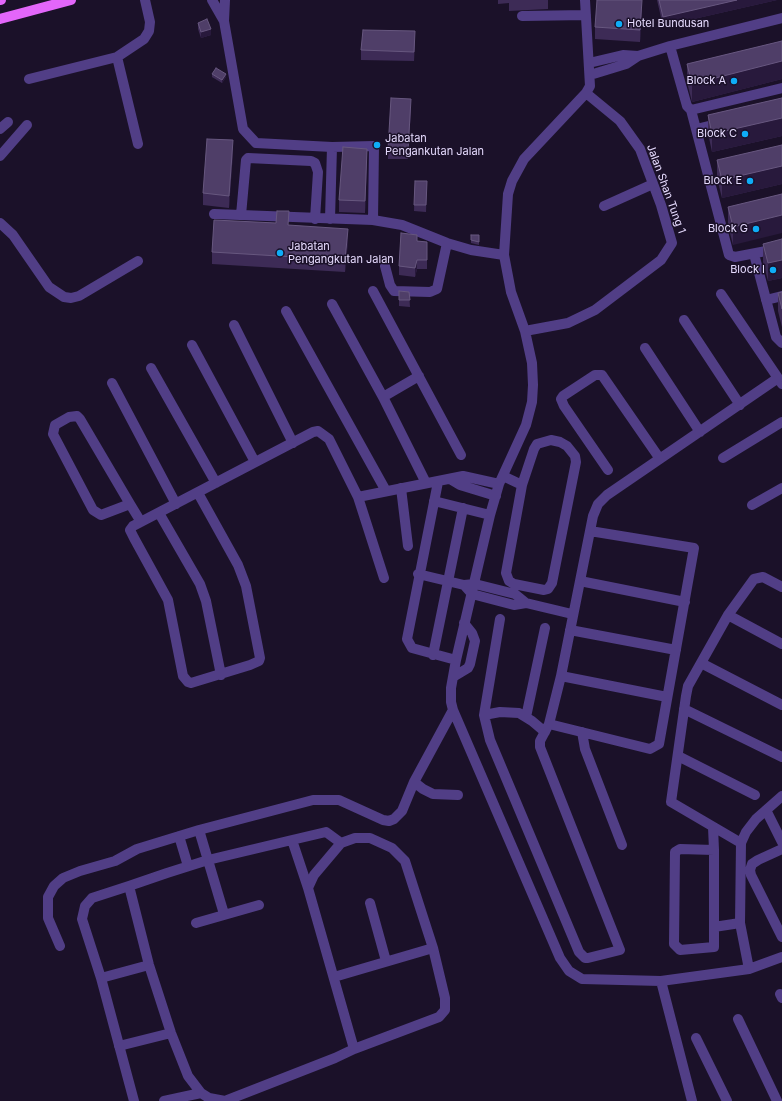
<!DOCTYPE html>
<style>
body{margin:0}
canvas{display:block;background:#1b1129}
</style>
<canvas width="782" height="1101"></canvas>
<script>
const ctx = document.querySelector('canvas').getContext('2d');
ctx.lineJoin = 'round';
function poly(rows) {
  const path = new Path2D();
  for (const r of rows) {
    path.moveTo(r[0], r[1]);
    for (let i = 2; i < r.length; i += 2) path.lineTo(r[i], r[i + 1]);
  }
  return path;
}
function trace(path, color, width, dash) {
  ctx.strokeStyle = color;
  ctx.lineWidth = width;
  ctx.lineCap = dash ? 'butt' : 'round';
  ctx.setLineDash(dash || []);
  ctx.stroke(path);
}
function fill(path, color) {
  ctx.fillStyle = color;
  ctx.fill(path, 'evenodd');
}
function label(font, color, halo, rows, align = 'center') {
  ctx.font = font + ' Inter,sans-serif';
  ctx.lineWidth = 3;
  ctx.setLineDash([]);
  ctx.textBaseline = 'middle';
  ctx.strokeStyle = halo;
  ctx.fillStyle = color;
  for (const [text, x, y, turn = 0] of rows) {
    ctx.save();
    ctx.translate(x, y);
    ctx.rotate((+turn || 0) * Math.PI / 180);
    ctx.textAlign = isNaN(turn) ? turn : align;
    if (halo) ctx.strokeText(text, 0, 0);
    ctx.fillText(text, 0, 0);
    ctx.restore();
  }
}
trace(poly([
 [212,0,224,21],
 [225,0,224,21,243,129,256,143,332,147,374,146,373,220],
 [585,0,590,86,586,93,524,159,512,181,508,194,504,255,511,292,525,331,532,363,533,385,532,402,526,425,499,484,490,515,456,660,451,688,451,702,453,710,560,958,569,971,582,979,661,981,749,969,782,957],
 [522,16,586,15],
 [670,46,687,106,691,110,782,88],
 [117,57,138,144],
 [589,63,623,55,638,56],
 [590,75,626,64,638,56,670,46,782,18],
 [29,79,117,57,144,39,149,31,150,22,145,0],
 [691,110,729,255,735,257,782,248],
 [0,129,8,122],
 [696,129,721,123],
 [0,156,27,125],
 [604,206,653,184],
 [214,214,373,220,402,225,447,243,471,250,504,255],
 [241,215,246,160,248,158,311,161,315,163,318,172,315,219],
 [330,219,332,147],
 [0,223,13,235,49,287,64,297,71,298,79,296,138,261],
 [754,254,776,337,782,343],
 [385,266,390,285,394,291,430,292,437,289,447,243],
 [373,291,461,455],
 [721,294,782,384],
 [766,300,782,296],
 [332,304,383,397,426,483],
 [286,311,386,491],
 [684,320,740,405],
 [234,325,293,443],
 [525,331,568,323,595,310,661,260,672,243,661,205,640,149,620,121,586,93],
 [192,345,255,462],
 [645,348,700,432],
 [151,368,216,483],
 [112,383,176,504],
 [383,397,419,376],
 [551,440,560,442,567,446,575,456,576,462,552,583,548,589,544,590,514,584,509,581,506,573,522,485,534,449,537,444,551,440],
 [723,458,782,422],
 [608,470,564,406,561,399,563,396,595,375,602,375,604,378,660,459],
 [503,476,522,485],
 [450,479,460,485,496,496],
 [438,482,407,639,412,648,456,660],
 [401,488,408,546],
 [198,493,238,565,246,586,260,658,259,661,250,665,191,683,188,682,183,676,168,600,134,538,130,530,133,526,313,432,318,431,329,439,358,497,384,578],
 [358,497,463,476,499,484],
 [434,501,490,515],
 [130,504,101,515,93,510,53,434,55,425,69,417,77,416,80,419,130,504,141,522],
 [752,505,782,488],
 [159,513,200,584,206,601,221,675],
 [418,574,464,585,475,584,515,594,526,603],
 [580,581,685,602],
 [464,585,472,594,514,605,526,603,572,614],
 [728,615,782,644],
 [500,619,484,715,490,740,579,952,585,958,588,958,620,950,540,747,540,741,549,724,561,676,593,516,598,504,607,495,778,378],
 [570,630,676,650],
 [433,655,463,508],
 [701,663,782,705],
 [561,676,667,697],
 [453,677,468,668,470,664,475,641,472,633,464,623],
 [684,709,782,757],
 [484,715,500,712,519,713,532,721,545,732],
 [526,717,545,628],
 [549,724,650,749,659,744,694,548,590,531],
 [582,732,585,749,622,845],
 [678,756,755,795],
 [414,782,423,789,433,794,458,795],
 [766,810,782,842],
 [713,827,714,850,714,947,680,950,674,944,675,852,680,849,714,850],
 [199,830,224,914],
 [179,836,188,866],
 [292,840,326,832,341,843,355,838,370,838,392,848,405,861,433,948,445,998,445,1010,439,1017,354,1049],
 [741,843,671,802,686,696,688,686,728,615,754,579,763,577,782,587],
 [782,849,758,860,752,864,750,870,751,875,782,937],
 [129,886,149,965,171,1033,188,1076,201,1093,209,1098,225,1101,335,1058,354,1049,308,888,292,840,208,860,167,873,129,886,92,898,85,906,82,919,101,978,134,1101],
 [308,888,314,875,341,843],
 [370,903,386,961],
 [196,923,259,905],
 [714,927,740,923],
 [60,946,48,918,48,897,54,886,63,878,80,871,115,861,137,849,199,830,313,800,339,800,383,820,389,821,394,819,402,811,414,782,453,710],
 [749,969,740,923,741,843,746,832,756,819,782,796],
 [334,977,433,948],
 [101,978,149,965],
 [661,981,692,1101],
 [780,994,782,998],
 [738,1019,777,1101],
 [696,1038,727,1101],
 [119,1046,171,1033],
 [164,1101,201,1093]
]), '#513e86', 10);
trace(poly([
 [0,0,1,0],
 [0,19,71,0]
]), '#e366fa', 10);
fill(poly([
 [498,0,548,0,548,9,509,11,509,3,498,4],
 [657,0,777,0,663,26],
 [642,9,640,42,595,39,595,27],
 [198,23,211,35,201,38,198,29],
 [415,40,414,61,361,60,361,50],
 [782,41,782,79,692,102,687,82,687,64],
 [212,74,226,77,222,83,212,77],
 [782,98,782,136,712,152,708,133,708,115],
 [411,108,408,159,388,159,388,149],
 [782,145,782,184,722,198,717,178,717,160],
 [233,152,229,208,203,205,203,193],
 [367,161,365,213,339,212,339,200],
 [415,181,427,181,426,212,414,211],
 [782,194,733,245,728,225,728,207],
 [289,225,348,241,345,272,212,264,212,252],
 [471,235,479,235,479,245,471,243],
 [782,239,782,278,768,281,763,262,763,244],
 [417,241,427,242,427,269,417,269,415,277,399,275,399,266],
 [399,291,409,292,410,307,399,306],
 [782,292,782,327,778,311,778,293]
]), '#3d2b56');
fill(poly([
 [642,0,642,9,640,42,640,30],
 [737,0,777,0,663,26,663,17],
 [211,29,211,35,201,38,201,32],
 [782,61,782,79,692,102,692,84],
 [226,74,226,77,222,83,222,80],
 [411,99,411,108,408,159,408,150],
 [782,118,782,136,712,152,712,134],
 [233,140,233,152,229,208,229,196],
 [367,149,367,161,365,213,365,201],
 [782,166,782,184,722,198,722,180],
 [782,215,782,233,733,245,733,227],
 [348,229,348,241,345,272,345,260],
 [417,260,417,269,415,277,415,268],
 [782,260,782,278,768,281,768,263]
]), '#28193c');
const building = poly([
 [597,0,642,0,640,30,595,27,597,0],
 [659,0,737,0,663,17,659,0],
 [207,19,211,29,201,32,198,23,207,19],
 [363,30,415,31,414,52,361,50,363,30],
 [782,41,782,61,692,84,687,64,782,41],
 [216,68,226,74,222,80,212,74,216,68],
 [391,98,411,99,408,150,388,149,391,98],
 [782,98,782,118,712,134,708,115,782,98],
 [207,139,233,140,229,196,203,193,207,139],
 [782,145,782,166,722,180,717,160,782,145],
 [343,147,367,149,365,201,339,200,343,147],
 [415,181,427,181,426,205,414,205,415,181],
 [782,194,782,215,733,227,728,207,782,194],
 [277,211,289,211,288,225,348,229,345,260,212,252,214,220,276,223,277,211],
 [401,233,417,235,417,241,427,242,427,260,417,260,415,268,399,266,401,233],
 [471,235,479,235,479,242,471,240,471,235],
 [782,239,782,260,768,263,763,244,782,239],
 [399,291,409,292,410,300,399,300,399,291],
 [782,292,782,309,778,293,782,292]
]);
fill(building, '#4f3e68');
trace(building, '#67577f', 1);
for (const [x, y, r, color] of [
 [619,24,4,"#0eadf7"],
 [734,81,4,"#0eadf7"],
 [745,134,4,"#0eadf7"],
 [377,145,4,"#0eadf7"],
 [750,181,4,"#0eadf7"],
 [756,229,4,"#0eadf7"],
 [280,253,4,"#0eadf7"],
 [773,270,4,"#0eadf7"]
]) {
  const dot = new Path2D();
  dot.arc(x, y, r, 0, 2 * Math.PI);
  ctx.fillStyle = color;
  ctx.fill(dot);
  trace(dot, '#1b1129', 1.5);
}
label('11px', '#e6dbfe', '#1b1129', [
 ["Hotel Bundusan",627,24,"left"],
 ["Block A",726,81],
 ["Block C",737,134],
 ["Jabatan",385,139,"left"],
 ["Pengankutan Jalan",385,152,"left"],
 ["Block E",742,181],
 ["Block G",748,229],
 ["Jabatan",288,247,"left"],
 ["Pengangkutan Jalan",288,260,"left"],
 ["Block I",765,270]
], 'right');
label('11px', '#e6dbfe', '#1b1129', [
 ["Jalan Shan Tung 1",666,189,70]
]);
</script>
